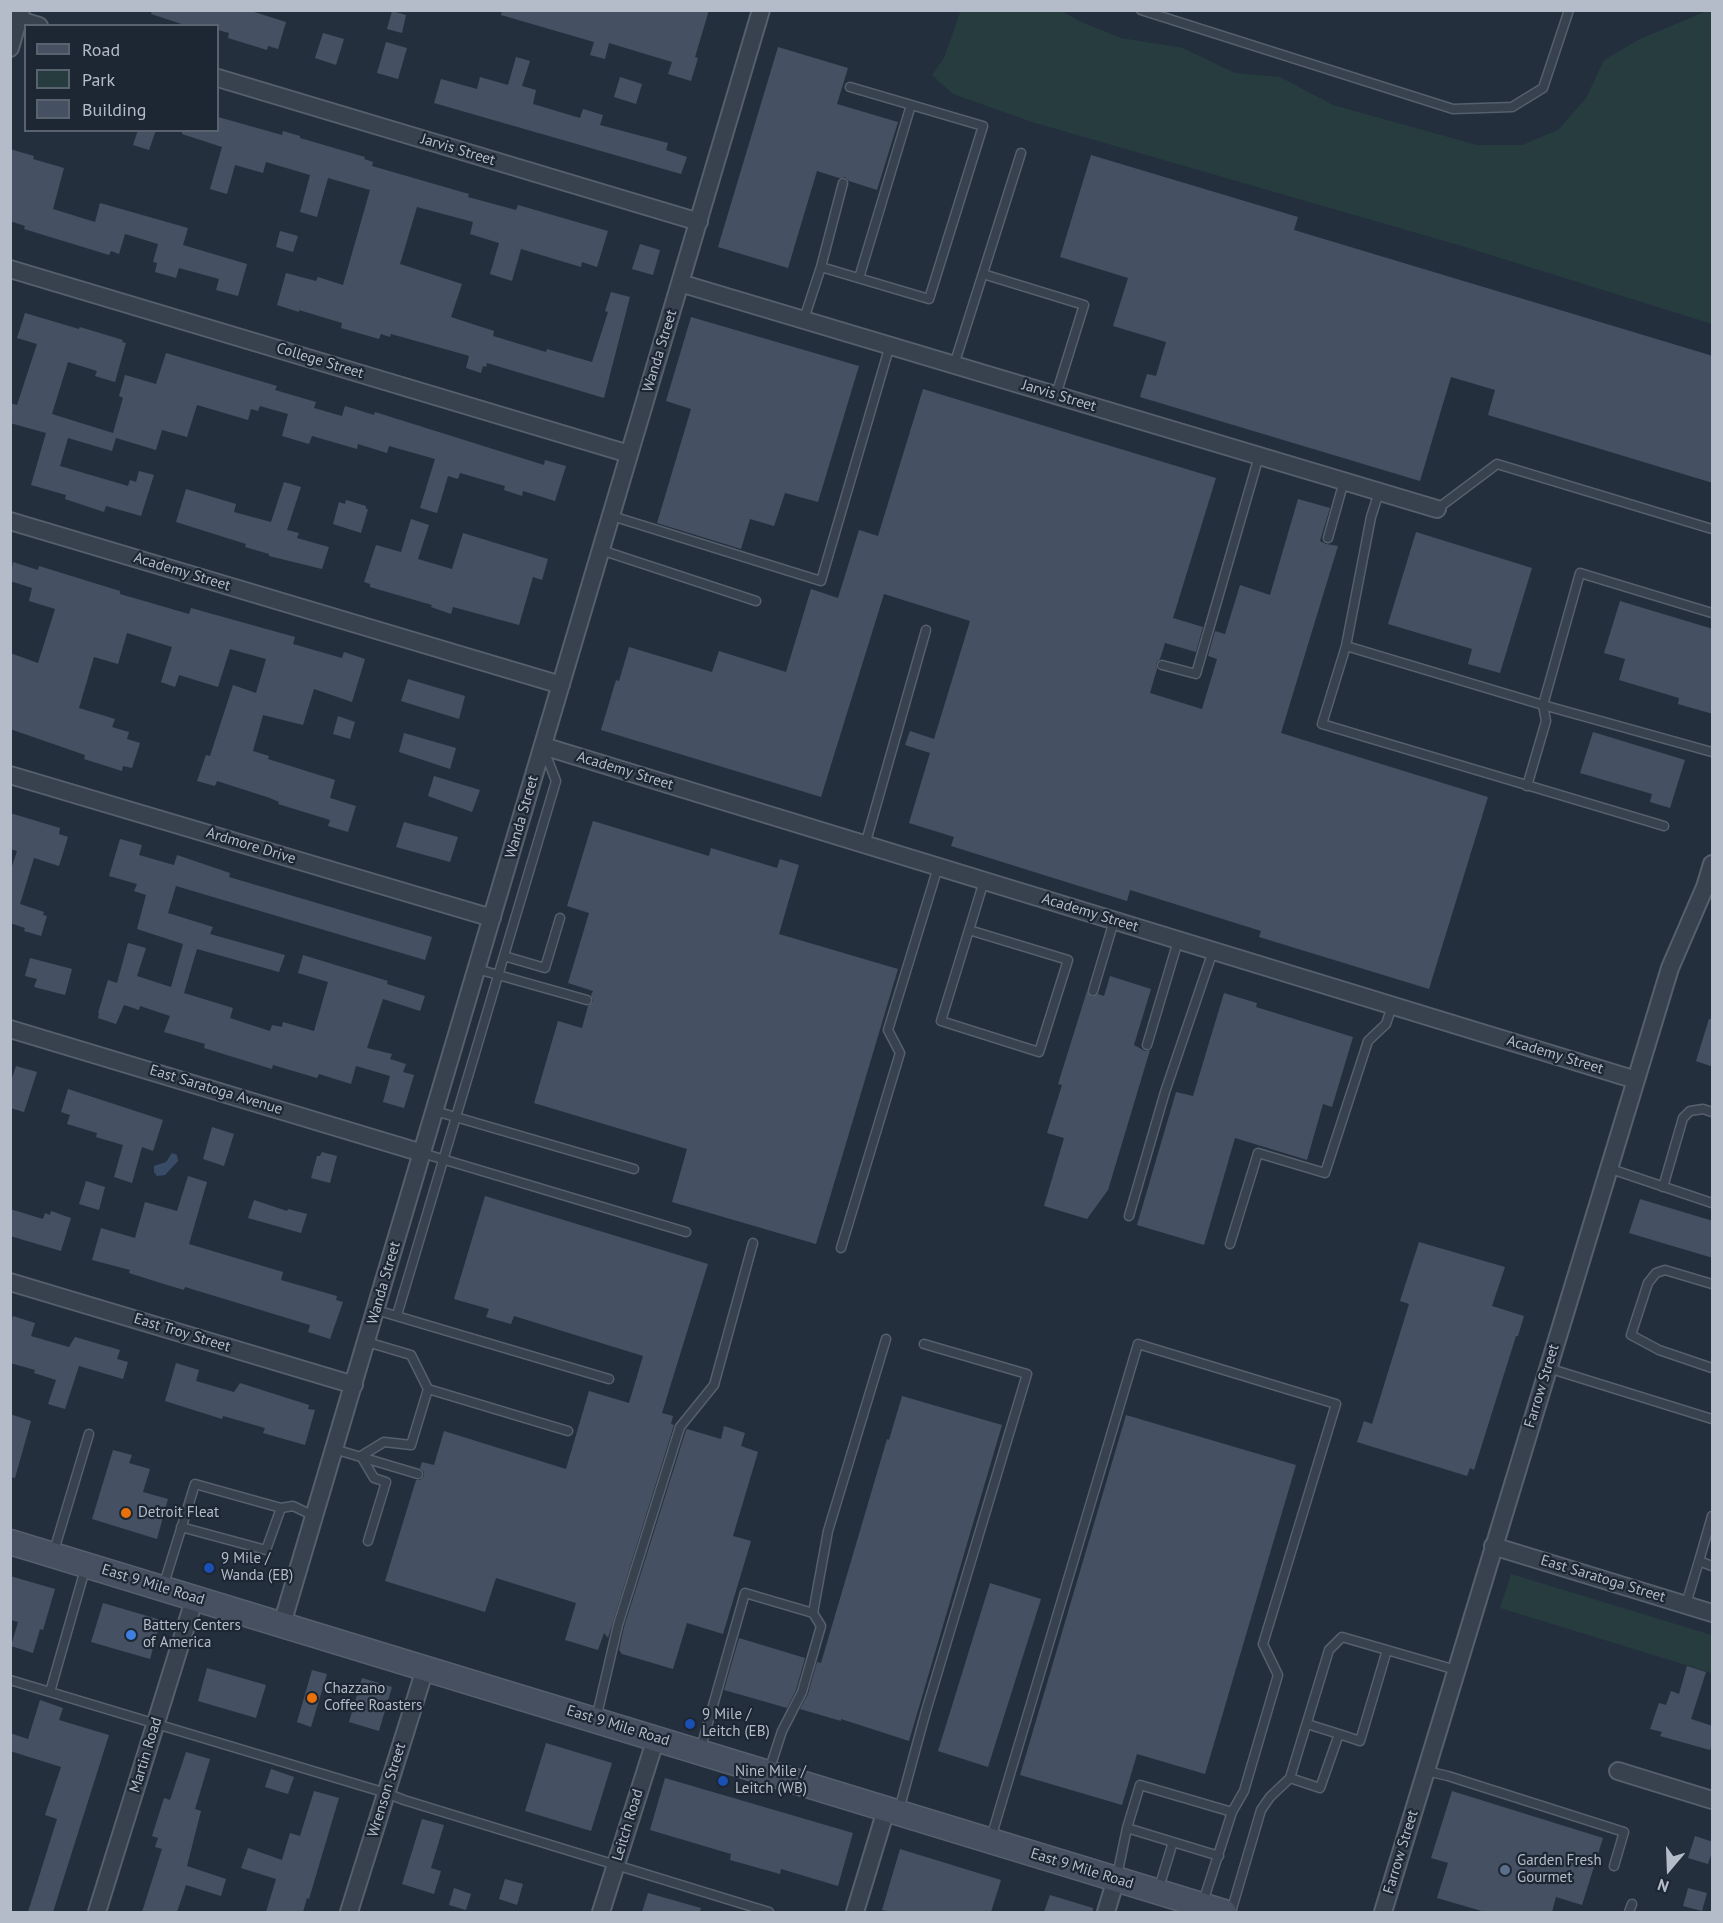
<!DOCTYPE html>
<style>
body{margin:0}
#map{position:relative;width:1723px;height:1923px;overflow:hidden;background:#242f3e;font-family:"PT Sans",sans-serif}
canvas{display:block}
.frame{position:absolute;inset:0;border:12px solid #b4bcc9;pointer-events:none}
.legend{position:absolute;left:24px;top:24px;width:195px;height:108px;box-sizing:border-box;background:#1d2633;border:2px solid #59626f;margin:0;padding:8px 10px;list-style:none;font-size:18px;color:#b4bcc9}
.legend li{display:flex;align-items:center;gap:12px;height:30px}
.legend b{width:30px;border:2px solid #59626f}
.north{position:absolute;left:1639px;top:1839px;width:60px;height:60px;-webkit-text-stroke:4px #1d2633;paint-order:stroke;rotate:199deg;font-size:16px;font-weight:700;line-height:24px;text-align:center;color:#b4bcc9}
.north::after{content:'';display:block;margin:auto;width:21px;height:27px;background:#b4bcc9;clip-path:polygon(50% 0,100% 100%,50% 72%,0 100%)}
</style>
<div id="map">
<canvas width="1723" height="1923"></canvas>
<div class="frame"></div>
<ul class="legend">
<li><b style="height:8px;background:#465061"></b>Road</li>
<li><b style="height:16px;background:#263c3f"></b>Park</li>
<li><b style="height:16px;background:#455162"></b>Building</li>
</ul>
<div class="north">N</div>
</div>
<script>
const ctx = document.querySelector('canvas').getContext('2d');
ctx.lineJoin = 'round';
function fill(path, color) {
  ctx.fillStyle = color;
  ctx.fill(path, 'evenodd');
}
function poly(rows) {
  const path = new Path2D();
  for (const r of rows) {
    path.moveTo(r[0], r[1]);
    for (let i = 2; i < r.length; i += 2) path.lineTo(r[i], r[i + 1]);
  }
  return path;
}
function trace(path, color, width, dash) {
  ctx.strokeStyle = color;
  ctx.lineWidth = width;
  ctx.lineCap = dash ? 'butt' : 'round';
  ctx.setLineDash(dash || []);
  ctx.stroke(path);
}
function label(font, color, halo, rows, align = 'center') {
  ctx.font = font + ' "PT Sans",sans-serif';
  ctx.lineWidth = 4.5;
  ctx.setLineDash([]);
  ctx.textBaseline = 'middle';
  ctx.strokeStyle = halo;
  ctx.fillStyle = color;
  for (const [text, x, y, turn = 0] of rows) {
    ctx.save();
    ctx.translate(x, y);
    ctx.rotate((+turn || 0) * Math.PI / 180);
    ctx.textAlign = isNaN(turn) ? turn : align;
    if (halo) ctx.strokeText(text, 0, 0);
    ctx.fillText(text, 0, 0);
    ctx.restore();
  }
}
fill(poly([
 [961,10,1062,11,1079,21,1121,38,1183,48,1235,73,1280,77,1333,105,1477,145,1522,145,1558,130,1586,98,1604,60,1640,39,1704,12,1712,11,1712,324,1465,247,1032,122,953,94,932,75,944,58],
 [1511,1574,1712,1635,1712,1673,1500,1608]
]), '#263c3f');
fill(poly([
 [172,1153,177,1155,178,1161,165,1175,157,1176,154,1172,154,1166,166,1162]
]), '#394c67');
fill(poly([
 [152,10,248,10,286,22,278,49,268,46,267,50,228,38,229,33,218,30,218,26,188,26,151,14],
 [502,10,709,10,695,57,698,58,691,81,668,74,672,62,609,43,605,59,590,55,594,42,501,15],
 [392,11,406,15,402,33,387,29],
 [323,33,344,39,336,65,315,58],
 [386,42,407,48,398,79,377,73],
 [778,47,848,68,837,104,898,122,877,190,849,181,845,177,839,178,817,171,788,268,718,247],
 [516,57,530,61,522,86,536,90,533,104,580,118,583,109,603,115,600,125,668,143,666,150,687,157,681,174,434,103,441,79,477,89,480,77,508,85],
 [620,77,642,84,636,104,614,97],
 [218,117,282,135,283,131,300,136,300,138,365,157,364,159,373,162,372,166,469,194,468,197,516,210,518,205,608,231,597,267,582,262,581,267,521,249,512,281,490,274,499,243,470,234,473,222,417,207,400,264,462,284,451,317,494,331,493,336,546,352,547,349,592,362,608,312,605,311,611,292,630,297,604,398,487,363,486,367,483,366,481,373,466,368,469,356,466,355,391,334,390,337,381,334,379,339,341,328,342,323,299,310,299,312,277,305,286,273,316,281,318,277,343,285,370,190,328,178,317,217,300,212,310,175,266,162,263,173,235,165,227,194,210,189,222,147,182,134,182,130,218,130],
 [138,130,156,130,149,150,133,145],
 [10,149,34,156,33,159,64,168,53,209,95,222,100,203,188,228,183,245,247,264,238,296,216,290,219,279,179,268,176,278,155,272,157,263,153,262,158,244,125,234,119,254,111,251,109,255,24,229,25,226,10,221],
 [1091,155,1298,217,1294,230,1713,356,1713,483,1488,415,1495,390,1451,377,1420,481,1140,397,1147,374,1156,376,1166,342,1113,326,1128,278,1060,257],
 [280,231,298,236,293,252,276,247],
 [640,244,660,250,653,275,632,269],
 [25,313,79,329,80,327,123,340,122,342,126,343,115,382,95,376,97,371,68,362,52,414,113,433,123,398,119,396,125,375,156,384,166,353,277,386,275,390,316,402,314,408,342,416,345,406,374,415,375,412,544,465,545,460,566,466,555,501,523,491,522,496,504,490,505,486,460,473,458,479,448,476,437,513,420,508,435,459,389,446,387,453,358,444,357,449,312,436,309,444,282,436,288,414,260,406,258,411,251,409,248,420,197,405,187,437,162,430,156,450,116,438,112,451,68,438,60,466,128,486,130,480,136,482,139,471,154,475,141,516,106,506,104,512,65,499,66,495,31,485,46,433,10,423,10,403,17,405,37,344,17,338],
 [691,317,859,366,818,502,785,493,774,526,750,519,741,549,657,523,691,409,666,401],
 [923,389,1216,478,1173,618,1203,627,1196,652,1165,643,1160,659,1156,663,1157,669,1150,693,1202,709,1217,659,1208,656,1215,631,1225,634,1240,585,1270,595,1298,499,1330,508,1320,541,1326,544,1338,546,1281,733,1488,797,1429,989,1259,937,1261,931,1130,890,1127,901,951,846,954,837,909,823,930,753,905,745,910,731,934,739,970,621,884,594,821,797,601,730,616,680,619,681,629,647,712,672,719,651,786,672,811,589,838,598,859,530,878,536],
 [284,482,301,487,287,530,299,533,297,538,329,547,322,569,269,556,269,554,245,547,246,544,176,522,186,489,236,504,234,512,271,522],
 [346,500,366,506,366,509,368,509,361,533,333,524,339,502,345,504],
 [411,519,429,525,418,559,452,569,463,533,548,559,542,580,533,577,519,625,453,607,451,614,431,607,432,605,370,587,370,584,364,582,376,545,401,552],
 [1416,532,1532,568,1500,673,1468,664,1472,649,1388,624],
 [13,562,38,570,39,566,120,591,120,594,189,614,191,608,295,637,293,644,342,658,344,652,365,659,352,702,314,689,303,725,263,715,253,751,269,756,268,759,335,780,330,798,356,806,348,832,328,826,330,820,278,804,279,802,270,798,217,781,215,786,197,781,206,755,210,756,233,685,256,693,266,659,230,649,218,687,179,675,175,687,161,682,172,647,127,633,118,664,94,657,79,708,115,719,112,727,129,732,127,739,140,743,132,768,123,766,122,771,84,759,85,755,10,729,10,653,38,663,55,609,29,601,32,588,10,581],
 [1620,601,1713,629,1713,714,1678,704,1679,698,1619,680,1625,659,1604,653],
 [408,679,465,696,459,719,401,701],
 [338,716,355,722,350,739,333,734],
 [1593,732,1685,760,1670,808,1650,802,1652,794,1580,773],
 [404,733,456,748,450,769,399,752],
 [434,776,480,790,472,812,428,796],
 [10,813,60,828,59,834,68,837,59,866,34,858,20,904,44,912,43,915,47,916,41,936,24,931,25,928,10,923,10,872,17,851,10,849],
 [593,821,709,856,711,848,777,868,780,859,799,865,779,934,898,969,816,1244,672,1202,687,1149,534,1103,558,1021,582,1028,588,1006,593,1001,591,995,593,991,568,983,589,913,567,906],
 [404,822,458,837,450,862,396,847],
 [120,839,142,845,139,855,174,865,177,855,230,873,229,877,432,937,425,960,176,886,168,913,213,927,210,934,285,955,279,972,197,949,184,993,233,1008,230,1018,270,1031,272,1025,282,1027,283,1022,314,1031,328,982,298,973,303,955,388,981,387,984,425,996,420,1011,383,999,367,1048,392,1054,390,1059,406,1064,403,1072,414,1075,404,1108,383,1102,390,1076,356,1066,351,1084,319,1074,317,1078,273,1065,272,1069,204,1048,205,1044,164,1032,170,1016,140,1006,139,1010,124,1005,116,1024,98,1018,99,1013,98,1013,108,980,117,983,128,943,146,948,137,976,171,987,183,944,137,929,146,895,134,891,137,884,109,876],
 [30,958,72,969,65,995,34,987,37,979,25,976],
 [1110,976,1151,989,1134,1045,1145,1051,1150,1050,1108,1190,1087,1219,1044,1206,1064,1138,1047,1133,1062,1085,1058,1084,1087,991,1092,997,1098,994,1104,996],
 [1224,993,1257,1003,1256,1007,1353,1037,1332,1107,1323,1104,1307,1160,1235,1138,1204,1245,1137,1225,1176,1092,1193,1096],
 [1709,1019,1713,1019,1713,1067,1696,1061],
 [16,1066,37,1072,24,1112,10,1108,10,1084],
 [68,1089,163,1120,153,1151,142,1147,132,1183,114,1177,123,1145,96,1137,97,1133,67,1124,70,1115,61,1112],
 [212,1127,234,1134,224,1166,203,1159],
 [322,1152,337,1156,330,1183,311,1178,317,1156,320,1156],
 [188,1176,207,1182,189,1244,283,1272,281,1280,337,1296,336,1300,343,1302,330,1339,308,1332,310,1325,185,1287,184,1290,164,1284,129,1273,130,1270,92,1260,101,1228,135,1238,145,1202,177,1211],
 [86,1181,105,1187,99,1210,79,1204],
 [485,1196,708,1264,662,1413,673,1416,671,1424,674,1425,608,1638,604,1633,598,1650,565,1640,576,1603,496,1578,485,1612,385,1581,416,1480,420,1480,424,1476,424,1472,420,1468,422,1462,434,1465,444,1431,566,1469,589,1391,629,1403,643,1356,514,1316,511,1324,486,1317,489,1309,454,1299],
 [1640,1199,1713,1221,1713,1258,1629,1233],
 [254,1200,287,1211,288,1209,307,1214,301,1233,248,1218],
 [10,1209,43,1219,45,1213,50,1215,51,1211,71,1218,61,1251,10,1236],
 [1419,1242,1505,1267,1492,1306,1524,1316,1518,1336,1516,1336,1474,1470,1470,1468,1467,1476,1357,1442,1364,1421,1372,1424,1409,1304,1400,1301],
 [13,1316,35,1323,31,1336,69,1347,75,1337,120,1350,117,1359,128,1362,123,1379,79,1366,65,1409,48,1404,56,1380,34,1373,35,1370,10,1363,10,1326],
 [176,1363,199,1370,196,1381,234,1392,240,1383,309,1405,308,1409,315,1410,305,1445,263,1433,265,1428,223,1416,222,1419,165,1401],
 [902,1396,1002,1425,909,1741,841,1719,841,1721,800,1709,808,1694,817,1662,821,1663,887,1439,889,1440],
 [10,1414,31,1421,15,1478,10,1477],
 [1126,1415,1296,1465,1205,1774,1137,1754,1122,1805,1020,1775],
 [724,1426,745,1433,741,1446,758,1452,733,1536,751,1541,723,1634,687,1623,673,1669,622,1654,619,1650,624,1627,686,1430,687,1429,721,1439],
 [113,1450,132,1455,129,1463,150,1469,143,1492,168,1499,157,1539,92,1519],
 [10,1576,55,1589,43,1630,40,1629,33,1653,11,1646,18,1622,10,1620],
 [990,1583,1041,1599,988,1767,938,1751],
 [103,1603,161,1620,150,1659,91,1642],
 [739,1638,805,1658,796,1690,787,1708,724,1690],
 [1687,1666,1706,1672,1691,1719,1713,1726,1713,1740,1710,1750,1660,1736,1662,1732,1650,1729,1659,1703,1666,1705,1671,1691,1679,1694],
 [207,1668,266,1685,256,1718,198,1701],
 [312,1670,327,1674,311,1727,297,1722],
 [362,1678,392,1687,379,1731,349,1722],
 [40,1700,63,1708,59,1720,109,1735,53,1912,28,1912,57,1819,45,1815,61,1767,10,1751,10,1733,28,1739],
 [546,1743,612,1763,591,1831,525,1811],
 [186,1752,210,1759,195,1809,201,1811,187,1866,226,1879,221,1896,186,1885,177,1912,142,1912,162,1849,155,1847,158,1838,152,1836,164,1798,170,1800],
 [271,1769,294,1777,288,1794,265,1787],
 [665,1778,853,1833,838,1886,781,1869,780,1874,730,1860,731,1854,650,1830],
 [314,1791,339,1798,309,1899,307,1898,303,1912,266,1912,276,1879,241,1868,248,1848,282,1860,290,1833,300,1836],
 [1452,1791,1603,1838,1582,1905,1556,1897,1552,1912,1485,1912,1437,1898,1448,1863,1431,1858],
 [422,1819,444,1825,431,1868,441,1871,434,1894,402,1884],
 [1695,1836,1713,1842,1713,1849,1708,1864,1688,1858],
 [900,1849,1001,1880,991,1912,892,1912,882,1910],
 [505,1879,523,1884,517,1905,499,1899],
 [454,1888,471,1894,466,1910,449,1905],
 [1688,1888,1707,1893,1702,1911,1683,1906],
 [648,1893,701,1908,700,1912,642,1912],
 [1050,1895,1093,1908,1093,1912,1044,1912]
]), '#455162');
const lane = poly([
 [1141,10,1453,109,1512,107,1543,88,1569,10],
 [821,267,929,299,983,126,850,87],
 [983,274,1084,305,1056,395],
 [859,278,911,105],
 [804,319,821,267,843,183],
 [954,365,1021,153],
 [1379,492,1371,517,1346,646,1322,724,1664,826],
 [1437,509,1497,464,1712,529],
 [612,516,821,581,890,345],
 [1328,538,1344,481],
 [601,550,756,601],
 [1346,646,1543,705,1712,752],
 [1162,665,1196,674,1259,456],
 [1527,786,1546,721,1543,705,1580,573,1712,613],
 [865,845,926,630],
 [969,930,1068,960,1039,1052,941,1021,969,930,984,881],
 [504,956,545,968,560,918],
 [477,969,587,1000],
 [1093,991,1114,921],
 [1147,1045,1178,941],
 [435,1111,634,1169],
 [422,1153,686,1232],
 [1608,1168,1712,1203],
 [1663,1187,1683,1118,1690,1111,1703,1109,1712,1112],
 [1129,1216,1165,1092,1213,951],
 [1230,1244,1258,1153,1325,1173,1368,1041,1386,1024,1392,1006],
 [841,1248,900,1053,888,1030,938,867],
 [1712,1284,1665,1270,1656,1273,1648,1283,1631,1335,1659,1350,1712,1368],
 [376,1310,609,1379],
 [397,1315,556,781,544,750],
 [367,1342,411,1355,428,1389,568,1431],
 [1548,1368,1712,1419],
 [334,1449,418,1474],
 [1712,1516,1699,1561,1712,1566],
 [181,1527,266,1550,281,1508],
 [368,1541,386,1482,374,1478,361,1456,384,1442,411,1445,428,1389],
 [53,1554,89,1434],
 [163,1587,195,1484,281,1508,293,1506,314,1516],
 [1686,1604,1699,1561],
 [10,1680,386,1793,404,1800,769,1912],
 [50,1692,86,1566],
 [596,1719,618,1625,680,1427,714,1385,753,1243],
 [1307,1724,1339,1734],
 [700,1751,745,1593,813,1613],
 [769,1771,782,1731,802,1692,821,1626,813,1613,828,1531,886,1339],
 [1426,1771,1448,1776,1624,1832,1614,1866],
 [1290,1778,1320,1788,1339,1734,1360,1741,1387,1650],
 [899,1810,926,1711,1027,1374,924,1344],
 [1127,1828,1219,1856],
 [991,1838,1138,1344,1336,1404,1263,1644,1278,1675,1244,1791,1232,1812,1203,1902],
 [1117,1876,1127,1828,1140,1785,1232,1812],
 [1158,1891,1173,1842],
 [1231,1912,1261,1810,1270,1797,1290,1778,1329,1650,1342,1637,1456,1670],
 [1629,1912,1632,1904]
]);
const street = poly([
 [10,17,39,26],
 [10,48,21,10],
 [218,78,699,222],
 [10,269,629,454],
 [680,283,1437,509],
 [10,521,561,685],
 [543,746,1636,1080],
 [10,775,492,918],
 [10,1029,422,1153],
 [10,1282,354,1385],
 [1493,1546,1712,1613],
 [282,1624,761,10],
 [1618,1771,1712,1800],
 [97,1912,195,1597],
 [349,1912,425,1669],
 [601,1912,656,1738],
 [855,1912,886,1810],
 [1106,1912,1116,1879],
 [1383,1912,1670,968,1705,887,1712,864]
]);
const secondary = poly([
 [10,1542,1224,1912]
]);
trace(lane, '#565f6c', 11);
trace(street, '#565f6c', 20);
trace(secondary, '#565f6c', 27);
trace(lane, '#38414e', 8);
trace(street, '#38414e', 16);
trace(secondary, '#465061', 24);
for (const [x, y, r, color] of [
 [126,1513,6,"#e8710a"],
 [209,1568,6,"#1a4fb4"],
 [131,1635,6,"#3f7fe0"],
 [312,1698,6,"#e8710a"],
 [690,1724,6,"#1a4fb4"],
 [723,1781,6,"#1a4fb4"],
 [1505,1870,6,"#5c6f8a"]
]) {
  const dot = new Path2D();
  dot.arc(x, y, r, 0, 2 * Math.PI);
  ctx.fillStyle = color;
  ctx.fill(dot);
  trace(dot, '#1d2633', 2);
}
label('15px', '#b4bcc9', '#1d2633', [
 ["Jarvis Street",458,150,17],
 ["Wanda Street",660,351,-73],
 ["College Street",320,361,17],
 ["Jarvis Street",1059,396,17],
 ["Academy Street",182,572,17],
 ["Academy Street",625,771,17],
 ["Wanda Street",522,817,-74],
 ["Ardmore Drive",251,846,17],
 ["Academy Street",1090,913,17],
 ["Academy Street",1555,1055,17],
 ["East Saratoga Avenue",216,1090,17],
 ["Wanda Street",384,1283,-74],
 ["East Troy Street",182,1333,17],
 ["Farrow Street",1542,1386,-73],
 ["East Saratoga Street",1603,1579,17],
 ["East 9 Mile Road",153,1585,17],
 ["East 9 Mile Road",618,1726,17],
 ["Martin Road",146,1755,-73],
 ["Wrenson Street",387,1790,-73],
 ["Leitch Road",628,1825,-73],
 ["Farrow Street",1401,1852,-73],
 ["East 9 Mile Road",1082,1869,17]
]);
label('15px', '#b4bcc9', '#1d2633', [
 ["Detroit Fleat",138,1513],
 ["9 Mile /",221,1559],
 ["Wanda (EB)",221,1576],
 ["Battery Centers",143,1626],
 ["of America",143,1643],
 ["Chazzano",324,1689],
 ["Coffee Roasters",324,1706],
 ["9 Mile /",702,1715],
 ["Leitch (EB)",702,1732],
 ["Nine Mile /",735,1772],
 ["Leitch (WB)",735,1789],
 ["Garden Fresh",1517,1861],
 ["Gourmet",1517,1878]
], 'left');
</script>
